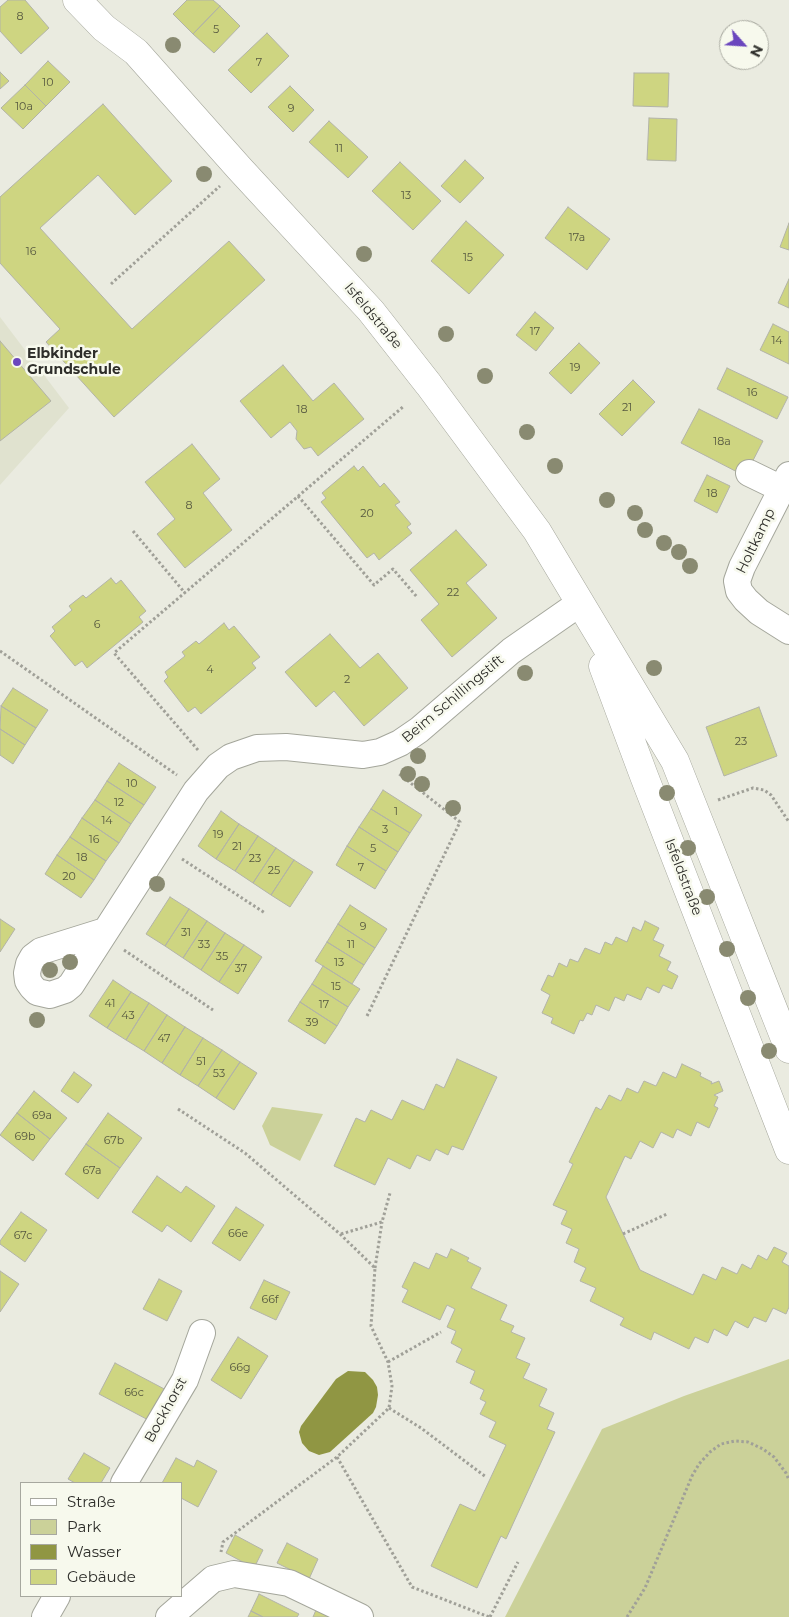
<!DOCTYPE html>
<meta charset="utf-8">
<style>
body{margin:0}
#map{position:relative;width:789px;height:1617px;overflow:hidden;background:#eaebe0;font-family:Montserrat,sans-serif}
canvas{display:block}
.legend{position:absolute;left:20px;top:1482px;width:162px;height:115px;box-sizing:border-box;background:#f7f9ed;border:1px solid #a7a89f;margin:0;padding:6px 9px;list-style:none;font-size:15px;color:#2e2e2a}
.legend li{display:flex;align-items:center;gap:10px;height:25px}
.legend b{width:25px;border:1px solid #a7a89f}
.north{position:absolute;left:719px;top:20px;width:50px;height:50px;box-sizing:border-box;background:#f7f9ed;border:1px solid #a7a89f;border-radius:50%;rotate:116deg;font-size:14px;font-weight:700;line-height:20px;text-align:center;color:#2e2e2a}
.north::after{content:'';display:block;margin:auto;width:18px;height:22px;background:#6a46be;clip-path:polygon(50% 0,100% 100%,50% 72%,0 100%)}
</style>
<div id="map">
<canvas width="789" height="1617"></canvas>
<ul class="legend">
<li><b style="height:6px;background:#fff"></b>Straße</li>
<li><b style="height:14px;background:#cbd199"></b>Park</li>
<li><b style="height:14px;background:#909643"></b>Wasser</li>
<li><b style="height:14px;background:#ced581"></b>Gebäude</li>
</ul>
<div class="north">N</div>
</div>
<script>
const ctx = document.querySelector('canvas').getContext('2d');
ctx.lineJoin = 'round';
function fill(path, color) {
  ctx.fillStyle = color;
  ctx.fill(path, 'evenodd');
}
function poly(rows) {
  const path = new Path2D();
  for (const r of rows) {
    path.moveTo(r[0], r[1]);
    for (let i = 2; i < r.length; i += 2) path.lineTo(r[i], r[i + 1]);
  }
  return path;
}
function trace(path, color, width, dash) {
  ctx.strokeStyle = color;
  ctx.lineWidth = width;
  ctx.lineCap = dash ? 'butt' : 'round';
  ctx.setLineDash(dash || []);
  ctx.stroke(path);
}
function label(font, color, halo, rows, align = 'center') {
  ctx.font = font + ' Montserrat,sans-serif';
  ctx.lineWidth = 5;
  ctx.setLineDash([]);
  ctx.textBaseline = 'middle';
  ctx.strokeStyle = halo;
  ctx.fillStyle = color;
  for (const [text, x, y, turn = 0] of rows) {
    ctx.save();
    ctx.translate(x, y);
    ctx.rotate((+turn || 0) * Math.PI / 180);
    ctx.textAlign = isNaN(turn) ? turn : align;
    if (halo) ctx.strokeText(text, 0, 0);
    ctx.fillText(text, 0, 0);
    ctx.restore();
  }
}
fill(poly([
 [0,317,69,408,0,485]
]), '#e0e2cf');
fill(poly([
 [272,1107,323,1114,300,1161,270,1145,262,1126],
 [789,1359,789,1617,505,1617,602,1429,684,1396]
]), '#cbd199');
fill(poly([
 [348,1371,365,1372,373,1380,377,1387,378,1395,376,1407,373,1413,330,1452,319,1455,309,1451,302,1443,299,1432,301,1426,336,1379]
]), '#909643');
const building = poly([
 [8,0,25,0,49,28,21,54,0,31,0,7,8,0],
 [187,0,213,0,220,6,193,34,173,14,187,0],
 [220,6,240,26,214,53,193,34,220,6],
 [267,33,289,56,251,93,228,70,267,33],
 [48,61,70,82,46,106,25,85,48,61],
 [0,72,9,81,0,89,0,72],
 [634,73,669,73,668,107,633,106,634,73],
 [25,85,46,106,23,129,1,108,25,85],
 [290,86,314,110,293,132,268,107,290,86],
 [103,104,172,181,135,215,98,175,40,228,132,329,229,241,265,280,114,417,46,342,60,329,0,263,0,197,103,104],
 [649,118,677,119,676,161,647,160,649,118],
 [329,121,368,157,348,178,309,142,329,121],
 [465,160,484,178,460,203,441,186,465,160],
 [400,162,441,201,413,230,372,191,400,162],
 [568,207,610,239,587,270,545,238,568,207],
 [466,221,504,255,469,294,431,261,466,221],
 [789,223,789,250,780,247,789,223],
 [789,279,789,308,778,303,789,279],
 [535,312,554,328,536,351,516,335,535,312],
 [773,324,789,332,789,364,760,350,773,324],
 [0,341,51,401,0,441,0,341],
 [579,343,600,363,571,394,549,373,579,343],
 [283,365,313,401,334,383,364,419,318,456,311,447,304,449,296,439,297,431,290,422,271,438,240,401,283,365],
 [727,368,788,397,777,419,717,389,727,368],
 [633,380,655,402,622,436,599,414,633,380],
 [699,409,763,441,745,476,681,443,699,409],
 [192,444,220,479,203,493,232,530,185,568,157,534,175,519,145,482,192,444],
 [354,466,358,471,363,466,380,487,384,483,400,502,395,505,411,524,407,527,412,533,379,560,374,553,367,558,321,502,326,498,322,493,354,466],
 [707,475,730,486,717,513,694,501,707,475],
 [456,530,487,565,466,583,497,618,452,657,421,620,439,604,410,570,456,530],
 [111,578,116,584,121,580,146,611,139,617,143,622,87,668,82,661,75,666,50,636,55,631,52,627,72,610,69,606,83,595,86,598,111,578],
 [224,623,229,630,234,626,260,657,252,663,256,668,201,714,195,707,188,712,164,681,168,677,165,672,185,656,182,652,196,641,199,644,224,623],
 [330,634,360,668,378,653,408,688,364,726,334,691,316,707,285,672,330,634],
 [13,688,48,710,36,728,1,706,13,688],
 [1,706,36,728,25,745,0,729,1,706],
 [759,707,777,756,724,776,706,727,759,707],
 [0,729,25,745,13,764,0,755,0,729],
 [119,763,156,787,144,805,107,781,119,763],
 [107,781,144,805,131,824,95,800,107,781],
 [383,790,422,815,410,833,371,809,383,790],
 [95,800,131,824,119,843,82,818,95,800],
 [371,809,410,833,398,852,359,827,371,809],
 [221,811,239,824,216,859,198,846,221,811],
 [82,818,119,843,106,861,70,837,82,818],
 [239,824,258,836,235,871,216,859,239,824],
 [359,827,398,852,386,871,347,846,359,827],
 [258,836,276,848,253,883,235,871,258,836],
 [70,837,106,861,94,880,57,855,70,837],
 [347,846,386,871,375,889,336,865,347,846],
 [276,848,294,860,271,895,253,883,276,848],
 [57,855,94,880,81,898,45,874,57,855],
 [294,860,313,872,290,907,271,895,294,860],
 [170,897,189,909,165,946,146,934,170,897],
 [350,905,387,929,375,948,338,924,350,905],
 [189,909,207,921,183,958,165,946,189,909],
 [0,919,15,929,0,952,0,919],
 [207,921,225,933,201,970,183,958,207,921],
 [645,921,659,928,653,940,664,945,659,956,671,962,667,970,678,976,672,989,663,985,659,993,647,987,641,1000,627,994,624,1001,615,997,609,1011,596,1005,592,1015,587,1013,583,1021,580,1020,574,1034,551,1023,553,1018,542,1013,550,995,541,990,548,975,553,977,559,963,567,967,570,959,578,962,585,948,600,954,605,942,612,945,616,937,627,942,633,927,641,931,645,921],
 [338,924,375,948,364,965,327,942,338,924],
 [225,933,244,945,219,982,201,970,225,933],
 [327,942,364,965,352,984,315,961,327,942],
 [244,945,262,957,238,994,219,982,244,945],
 [323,966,360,989,348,1007,312,984,323,966],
 [113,980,131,992,107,1028,89,1016,113,980],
 [312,984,348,1007,337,1026,300,1002,312,984],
 [131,992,149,1003,126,1040,107,1028,131,992],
 [300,1002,337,1026,325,1044,288,1021,300,1002],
 [149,1003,167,1015,144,1051,126,1040,149,1003],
 [167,1015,185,1027,162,1063,144,1051,167,1015],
 [185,1027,203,1038,180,1075,162,1063,185,1027],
 [203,1038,222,1050,198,1086,180,1075,203,1038],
 [222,1050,240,1062,216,1098,198,1086,222,1050],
 [457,1059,497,1077,463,1150,452,1146,448,1155,436,1149,430,1161,417,1155,410,1169,388,1158,375,1185,334,1166,356,1118,365,1122,371,1110,392,1120,402,1100,424,1110,436,1084,444,1088,457,1059],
 [240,1062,257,1073,234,1110,216,1098,240,1062],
 [682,1064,701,1073,700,1076,712,1082,711,1084,719,1081,723,1091,714,1095,718,1097,714,1106,718,1108,709,1128,697,1122,691,1136,677,1129,673,1138,661,1132,653,1148,640,1141,631,1159,625,1156,606,1197,640,1270,693,1295,703,1274,716,1280,722,1267,737,1274,742,1264,751,1269,758,1255,767,1260,774,1247,787,1253,782,1262,789,1266,789,1307,786,1314,773,1308,766,1322,754,1317,748,1328,735,1321,727,1336,714,1329,708,1343,695,1337,689,1349,654,1332,651,1340,620,1325,624,1318,590,1301,596,1288,580,1281,586,1268,574,1262,579,1249,566,1243,572,1229,561,1224,567,1211,553,1205,573,1164,569,1162,596,1107,601,1110,609,1095,621,1101,627,1088,638,1093,644,1081,656,1086,663,1072,676,1078,682,1064],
 [74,1072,92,1085,78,1103,61,1091,74,1072],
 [34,1091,67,1118,50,1139,17,1113,34,1091],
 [17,1113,50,1139,33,1161,0,1135,17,1113],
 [108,1113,142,1138,120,1168,86,1144,108,1113],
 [86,1144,120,1168,98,1199,65,1174,86,1144],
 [157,1176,181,1193,186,1186,215,1206,191,1242,167,1225,162,1232,132,1212,157,1176],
 [236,1207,264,1225,240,1261,212,1243,236,1207],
 [21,1212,47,1230,25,1262,0,1244,0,1241,21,1212],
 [451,1249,469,1258,467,1261,481,1268,471,1288,507,1305,500,1320,514,1326,511,1332,525,1338,516,1358,530,1364,523,1378,547,1389,539,1406,554,1413,547,1429,555,1432,506,1539,501,1536,477,1588,431,1566,460,1504,475,1511,506,1445,489,1437,496,1422,480,1414,486,1402,480,1399,484,1390,470,1383,475,1371,456,1362,462,1349,451,1343,456,1331,447,1327,455,1309,447,1305,440,1320,402,1302,408,1290,402,1287,414,1262,429,1269,436,1253,447,1258,451,1249],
 [0,1271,19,1284,0,1312,0,1271],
 [159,1279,182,1291,167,1321,143,1309,159,1279],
 [264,1280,290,1292,276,1320,250,1308,264,1280],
 [238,1337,268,1356,241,1399,211,1380,238,1337],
 [115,1363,170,1392,154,1423,99,1394,115,1363],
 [84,1453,110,1468,101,1483,75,1483,68,1479,84,1453],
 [176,1458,194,1467,197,1460,217,1471,198,1507,181,1498,181,1483,162,1483,176,1458],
 [235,1535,263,1550,254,1568,226,1553,235,1535],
 [287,1543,318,1559,309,1579,277,1563,287,1543],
 [259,1594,299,1614,297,1617,263,1617,251,1611,259,1594],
 [316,1610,330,1617,313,1617,316,1610],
 [251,1611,263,1617,248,1617,251,1611]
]);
fill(building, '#ced581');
trace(building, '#b2b3a8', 1);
const minor = poly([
 [749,473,782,489],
 [789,475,742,567,737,581,739,591,746,600,759,612,789,631],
 [105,931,41,951,33,957,29,964,27,973,28,981,32,987,37,992,50,995,65,990,71,985,196,791,218,766,231,757,257,748,286,747,363,755,380,752,400,743,419,730,511,651,580,603],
 [124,1483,185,1380,202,1333],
 [45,1617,57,1596],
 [169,1617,213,1579,234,1574,289,1583,360,1617]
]);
const major = poly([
 [77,0,104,28,136,52,239,168,371,311,429,385,537,531,675,761,789,1049],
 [603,666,644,776,789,1150]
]);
trace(minor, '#a4a69b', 28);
trace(major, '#a4a69b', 29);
trace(poly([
 [111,284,220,186],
 [298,496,374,585,393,569,417,597],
 [133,531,185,593],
 [0,651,177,775],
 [198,750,114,653,404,406],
 [718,800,753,788,764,790,771,795,789,822],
 [182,859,265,913],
 [124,950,213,1010],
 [367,1016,460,822,398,773],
 [178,1109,245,1153,340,1234,375,1268,371,1326,388,1362,392,1386,389,1408,337,1457,223,1542,221,1552],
 [341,1234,382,1222,390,1193],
 [623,1234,667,1214],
 [375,1268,382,1222],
 [388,1362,441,1332],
 [389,1408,421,1428,486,1477],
 [337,1457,412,1587,489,1617],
 [490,1617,518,1562],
 [627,1617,645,1588,692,1476,699,1464,710,1452,721,1444,735,1441,748,1442,763,1449,774,1457,786,1473,789,1480]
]), '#a0a098', 3, [2.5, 2.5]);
trace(minor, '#fff', 26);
trace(major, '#fff', 28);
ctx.fillStyle = '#898a71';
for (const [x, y] of [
 [173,45],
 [204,174],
 [364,254],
 [446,334],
 [485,376],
 [527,432],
 [555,466],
 [607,500],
 [635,513],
 [645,530],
 [664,543],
 [679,552],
 [690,566],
 [654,668],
 [525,673],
 [418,756],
 [408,774],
 [422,784],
 [667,793],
 [453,808],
 [688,848],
 [157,884],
 [707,897],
 [727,949],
 [70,962],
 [50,970],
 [748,998],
 [37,1020],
 [769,1051]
]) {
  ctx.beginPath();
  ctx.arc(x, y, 8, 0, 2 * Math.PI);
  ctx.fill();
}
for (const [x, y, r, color] of [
 [17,362,5,"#6a46be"]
]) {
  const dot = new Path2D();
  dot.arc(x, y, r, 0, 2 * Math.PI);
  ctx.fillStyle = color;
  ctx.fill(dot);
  trace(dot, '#f7f9ed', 2);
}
label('11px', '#565840', null, [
 ["8",20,17],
 ["5",216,30],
 ["7",259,63],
 ["10",48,83],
 ["10a",24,107],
 ["9",291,109],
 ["11",339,149],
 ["13",406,196],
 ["17a",577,238],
 ["16",31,252],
 ["15",468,258],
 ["17",535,332],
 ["14",777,341],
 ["19",575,368],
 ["16",752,393],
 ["21",627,408],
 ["18",302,410],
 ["18a",722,442],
 ["18",712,494],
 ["8",189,506],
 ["20",367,514],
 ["22",453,593],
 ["6",97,625],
 ["4",210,670],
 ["2",347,680],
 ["23",741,742],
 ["10",132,784],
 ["12",119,803],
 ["1",396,812],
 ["14",107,821],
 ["3",385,830],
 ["19",218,835],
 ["16",94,840],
 ["21",237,847],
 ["5",373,849],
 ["18",82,858],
 ["23",255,859],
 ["7",361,868],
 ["25",274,871],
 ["20",69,877],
 ["9",363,927],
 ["31",186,933],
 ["33",204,945],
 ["11",351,945],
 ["35",222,957],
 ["13",339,963],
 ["37",241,969],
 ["15",336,987],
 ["41",110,1004],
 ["17",324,1005],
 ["43",128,1016],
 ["39",312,1023],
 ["47",164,1039],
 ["51",201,1062],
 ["53",219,1074],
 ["69a",42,1116],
 ["69b",25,1137],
 ["67b",114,1141],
 ["67a",92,1171],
 ["66e",238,1234],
 ["67c",23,1236],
 ["66f",270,1300],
 ["66g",240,1368],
 ["66c",134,1393]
]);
label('14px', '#2e2e2a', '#f7f9ed', [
 ["Isfeldstraße",373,316,50],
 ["Holtkamp",756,541,-64],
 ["Beim Schillingstift",453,699,-40],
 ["Isfeldstraße",683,877,69],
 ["Bockhorst",166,1410,-61]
]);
label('bold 14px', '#2e2e2a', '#f7f9ed', [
 ["Elbkinder",27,354],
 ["Grundschule",27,370]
], 'left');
</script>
